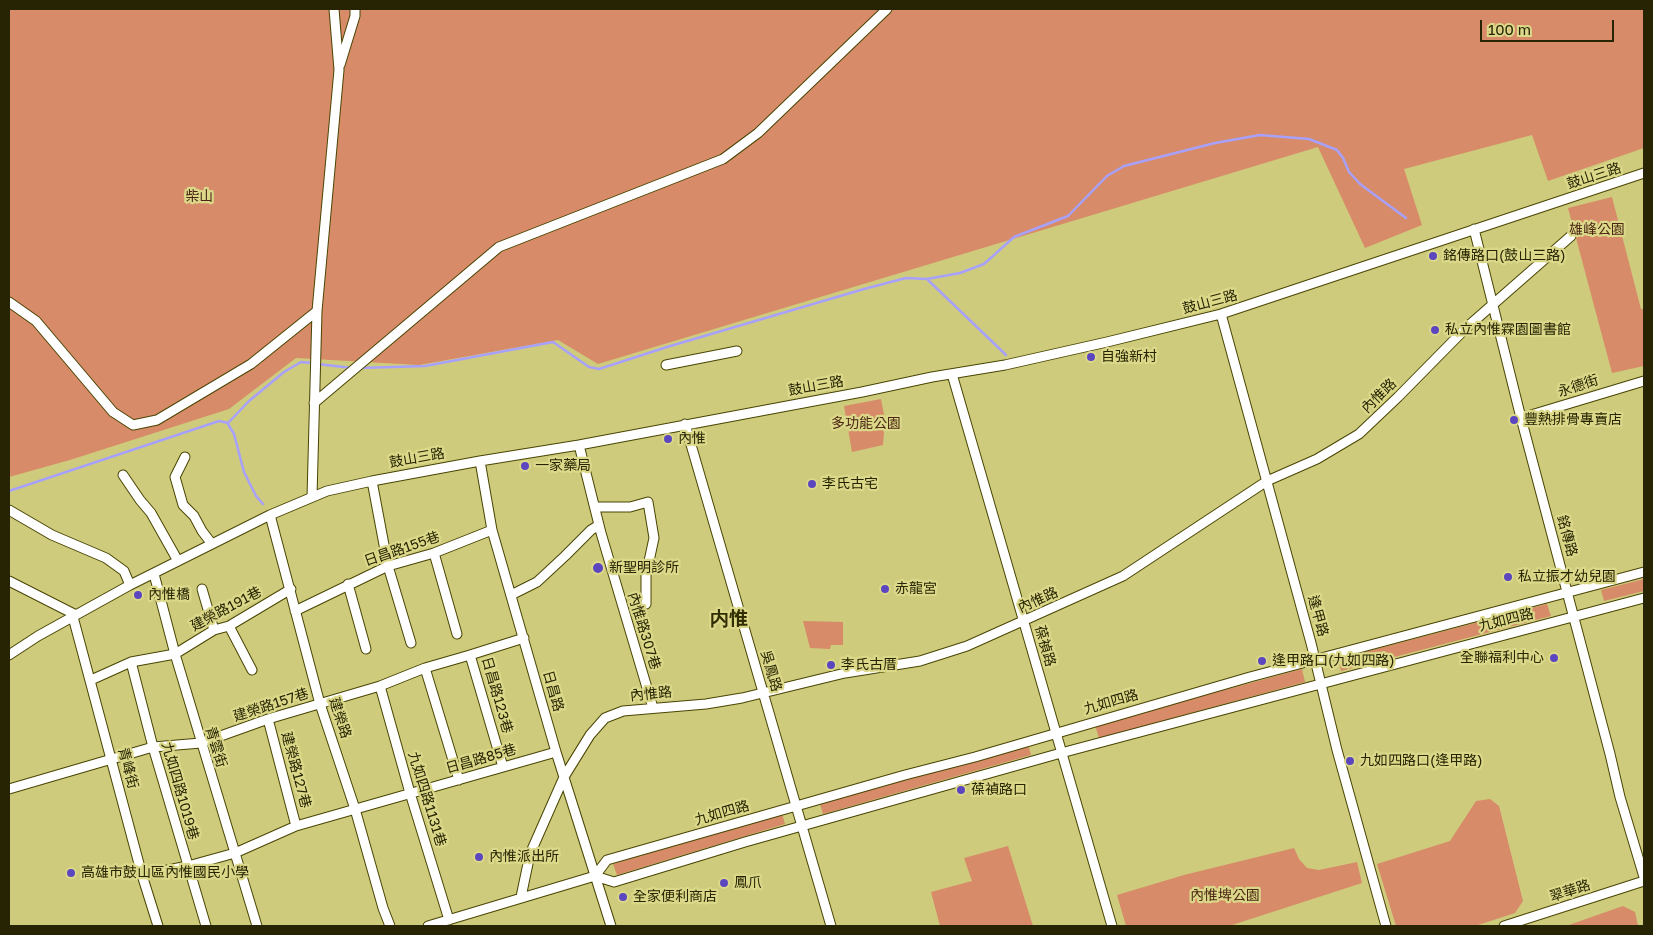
<!DOCTYPE html>
<meta charset="utf-8">
<style>
body{margin:0}
#map{position:relative;width:1653px;height:935px;overflow:hidden;background:#cfcb7d;font-family:"Golos Text",sans-serif}
canvas{display:block}
.frame{position:absolute;inset:0;border:10px solid #262403;pointer-events:none}
.scale{position:absolute;left:1480px;top:20px;width:134px;height:22px;box-sizing:border-box;border:2px solid #262403;border-top:0;padding-left:6px;font-size:15px;line-height:18px;white-space:nowrap;color:#262403;-webkit-text-stroke:4px #dcd889;paint-order:stroke}
</style>
<div id="map">
<canvas width="1653" height="935"></canvas>
<div class="frame"></div>
<div class="scale">100 m</div>
</div>
<script>
const ctx = document.querySelector('canvas').getContext('2d');
ctx.lineJoin = 'round';
function fill(path, color) {
  ctx.fillStyle = color;
  ctx.fill(path, 'evenodd');
}
function poly(rows) {
  const path = new Path2D();
  for (const r of rows) {
    path.moveTo(r[0], r[1]);
    for (let i = 2; i < r.length; i += 2) path.lineTo(r[i], r[i + 1]);
  }
  return path;
}
function trace(path, color, width, dash) {
  ctx.strokeStyle = color;
  ctx.lineWidth = width;
  ctx.lineCap = dash ? 'butt' : 'round';
  ctx.setLineDash(dash || []);
  ctx.stroke(path);
}
function label(font, color, halo, rows, align = 'center') {
  ctx.font = font + ' "Golos Text","Noto Sans TC",sans-serif';
  ctx.lineWidth = 4.5;
  ctx.setLineDash([]);
  ctx.textBaseline = 'middle';
  ctx.strokeStyle = halo;
  ctx.fillStyle = color;
  for (const [text, x, y, turn = 0] of rows) {
    ctx.save();
    ctx.translate(x, y);
    ctx.rotate((+turn || 0) * Math.PI / 180);
    ctx.textAlign = isNaN(turn) ? turn : align;
    if (halo) ctx.strokeText(text, 0, 0);
    ctx.fillText(text, 0, 0);
    ctx.restore();
  }
}
fill(poly([
 [9,9,1644,9,1644,148,1548,181,1532,135,1404,169,1422,225,1365,248,1318,147,598,364,558,340,419,365,296,358,229,409,70,460,9,477],
 [1612,197,1641,309,1644,309,1644,366,1612,373,1568,208],
 [881,399,885,420,883,445,852,452,844,406],
 [1644,579,1644,591,1604,601,1601,590],
 [1547,604,1551,616,1341,671,1338,659],
 [803,621,843,622,843,645,831,645,830,649,810,648],
 [1302,669,1305,682,1099,738,1095,725],
 [1028,744,1031,755,823,814,820,804],
 [1490,799,1499,806,1523,901,1515,913,1475,926,1396,926,1377,864,1450,841,1476,801],
 [782,813,785,824,617,875,613,864],
 [1008,846,1033,926,940,926,931,892,972,881,964,858],
 [1294,848,1299,859,1307,868,1319,870,1357,862,1362,883,1229,926,1126,926,1117,895,1184,875],
 [1623,906,1635,912,1638,926,1566,926]
]), '#d78b68');
trace(poly([
 [928,280,1006,355],
 [318,364,352,368],
 [360,368,425,366,553,342,589,367,599,369,667,347,864,289,906,278,927,279,960,273,984,264,1014,237,1068,216,1107,176,1124,166,1215,143,1260,135,1309,139,1337,150,1343,158,1349,172,1360,184,1406,218],
 [228,424,234,434,244,472,256,496,263,504],
 [9,491,219,421,228,423,249,401,284,372,301,362,312,363]
]), '#a7a1fc', 2.5);
const minor = poly([
 [340,65,355,16,355,9],
 [1474,229,1521,418,1610,754,1620,797,1644,877],
 [9,302,36,321,113,412,133,425,157,420,251,364,317,311,339,70,334,9],
 [1221,314,1311,643,1337,750,1386,926],
 [666,365,737,351],
 [952,374,1112,926],
 [314,403,499,247,723,159,758,133,887,9],
 [1521,418,1644,381],
 [685,424,831,926],
 [579,445,601,533,653,708],
 [185,457,175,477,183,505,194,516,202,531,212,544],
 [480,461,492,530,556,752,611,926],
 [123,475,140,500,151,513,178,561],
 [372,481,388,566,411,643],
 [312,497,317,311],
 [595,507,630,507,648,502,654,538,646,575,646,604],
 [9,510,52,535,106,558,124,571,130,585],
 [270,515,320,704,355,809,383,908,390,926],
 [434,553,457,634],
 [154,574,175,654,257,926],
 [9,581,76,615],
 [348,584,366,649],
 [202,589,214,630],
 [511,595,537,582,565,556,591,530,599,525],
 [295,611,388,566,434,553,492,530],
 [73,617,142,875,158,926],
 [229,626,252,670],
 [9,655,38,636,130,585,270,515,327,491,372,481,480,461,579,445,862,392,932,377,1005,365,1107,342,1221,314,1644,173],
 [131,662,153,747,206,926],
 [425,668,459,780],
 [91,680,131,662,175,654,214,630,229,626,291,589],
 [380,686,410,793,449,920],
 [268,719,296,826,556,752],
 [503,767,470,655,524,638],
 [9,789,153,747,201,743,268,719,380,686,425,668,470,655],
 [142,875,188,866,235,853,296,826],
 [595,876,607,860,905,775,975,757,1250,677,1644,572],
 [521,897,530,854,564,777,590,735,605,718,623,711,706,704,742,698,845,673,920,661,967,646,1123,576,1267,481,1317,459,1359,434,1398,397,1466,328,1571,236],
 [428,926,595,876,614,882,745,842,1061,753,1644,598],
 [1504,926,1644,881]
]);
trace(minor, '#494503', 11);
trace(minor, '#fff', 9);
for (const [x, y, r, color] of [
 [1433,256,5,"#5b46bf"],
 [1435,330,5,"#5b46bf"],
 [1091,357,5,"#5b46bf"],
 [1514,420,5,"#5b46bf"],
 [668,439,5,"#5b46bf"],
 [525,466,5,"#5b46bf"],
 [812,484,5,"#5b46bf"],
 [598,568,6,"#5b46bf"],
 [1508,577,5,"#5b46bf"],
 [885,589,5,"#5b46bf"],
 [138,595,5,"#5b46bf"],
 [1554,658,5,"#5b46bf"],
 [1262,661,5,"#5b46bf"],
 [831,665,5,"#5b46bf"],
 [1350,761,5,"#5b46bf"],
 [961,790,5,"#5b46bf"],
 [479,857,5,"#5b46bf"],
 [71,873,5,"#5b46bf"],
 [724,883,5,"#5b46bf"],
 [623,897,5,"#5b46bf"]
]) {
  const dot = new Path2D();
  dot.arc(x, y, r, 0, 2 * Math.PI);
  ctx.fillStyle = color;
  ctx.fill(dot);
  trace(dot, '#dcd889', 2);
}
label('14px', '#262403', '#dcd889', [
 ["鼓山三路",1594,176,-18],
 ["鼓山三路",1210,302,-15],
 ["鼓山三路",816,386,-10],
 ["永德街",1578,386,-18],
 ["內惟路",1379,396,-44],
 ["鼓山三路",417,458,-10],
 ["銘傳路",1567,536,75],
 ["日昌路155巷",402,549,-19],
 ["內惟路",1038,600,-24],
 ["建榮路191巷",226,609,-28],
 ["逢甲路",1318,616,75],
 ["九如四路",1506,620,-14],
 ["內惟路307巷",644,631,73],
 ["葆禎路",1045,646,74],
 ["吳鳳路",771,671,74],
 ["日昌路",553,691,74],
 ["內惟路",651,694,-6],
 ["日昌路123巷",497,695,74],
 ["九如四路",1111,702,-16],
 ["建榮路157巷",271,705,-18],
 ["建榮路",340,718,72],
 ["青雲街",216,747,73],
 ["日昌路85巷",481,759,-16],
 ["青峰街",128,768,75],
 ["建榮路127巷",296,770,75],
 ["九如四路1019巷",180,791,74],
 ["九如四路1131巷",427,799,73],
 ["九如四路",722,813,-16],
 ["翠華路",1570,891,-18]
]);
label('14px', '#4b2614', '#dcd889', [
 ["柴山",199,197],
 ["雄峰公園",1597,230],
 ["多功能公園",866,424],
 ["內惟埤公園",1225,896]
]);
label('14px', '#262403', '#dcd889', [
 ["銘傳路口(鼓山三路)",1443,256],
 ["私立內惟霖園圖書館",1445,330],
 ["自強新村",1101,357],
 ["豐熱排骨專賣店",1524,420],
 ["內惟",678,439],
 ["一家藥局",535,466],
 ["李氏古宅",822,484],
 ["新聖明診所",609,568],
 ["私立振才幼兒園",1518,577],
 ["赤龍宮",895,589],
 ["內惟橋",148,595],
 ["全聯福利中心",1544,658,"right"],
 ["逢甲路口(九如四路)",1272,661],
 ["李氏古厝",841,665],
 ["九如四路口(逢甲路)",1360,761],
 ["葆禎路口",971,790],
 ["內惟派出所",489,857],
 ["高雄市鼓山區內惟國民小學",81,873],
 ["鳳爪",734,883],
 ["全家便利商店",633,897]
], 'left');
label('bold 19px', '#312e03', '#dcd889', [
 ["内惟",729,619]
]);
</script>
